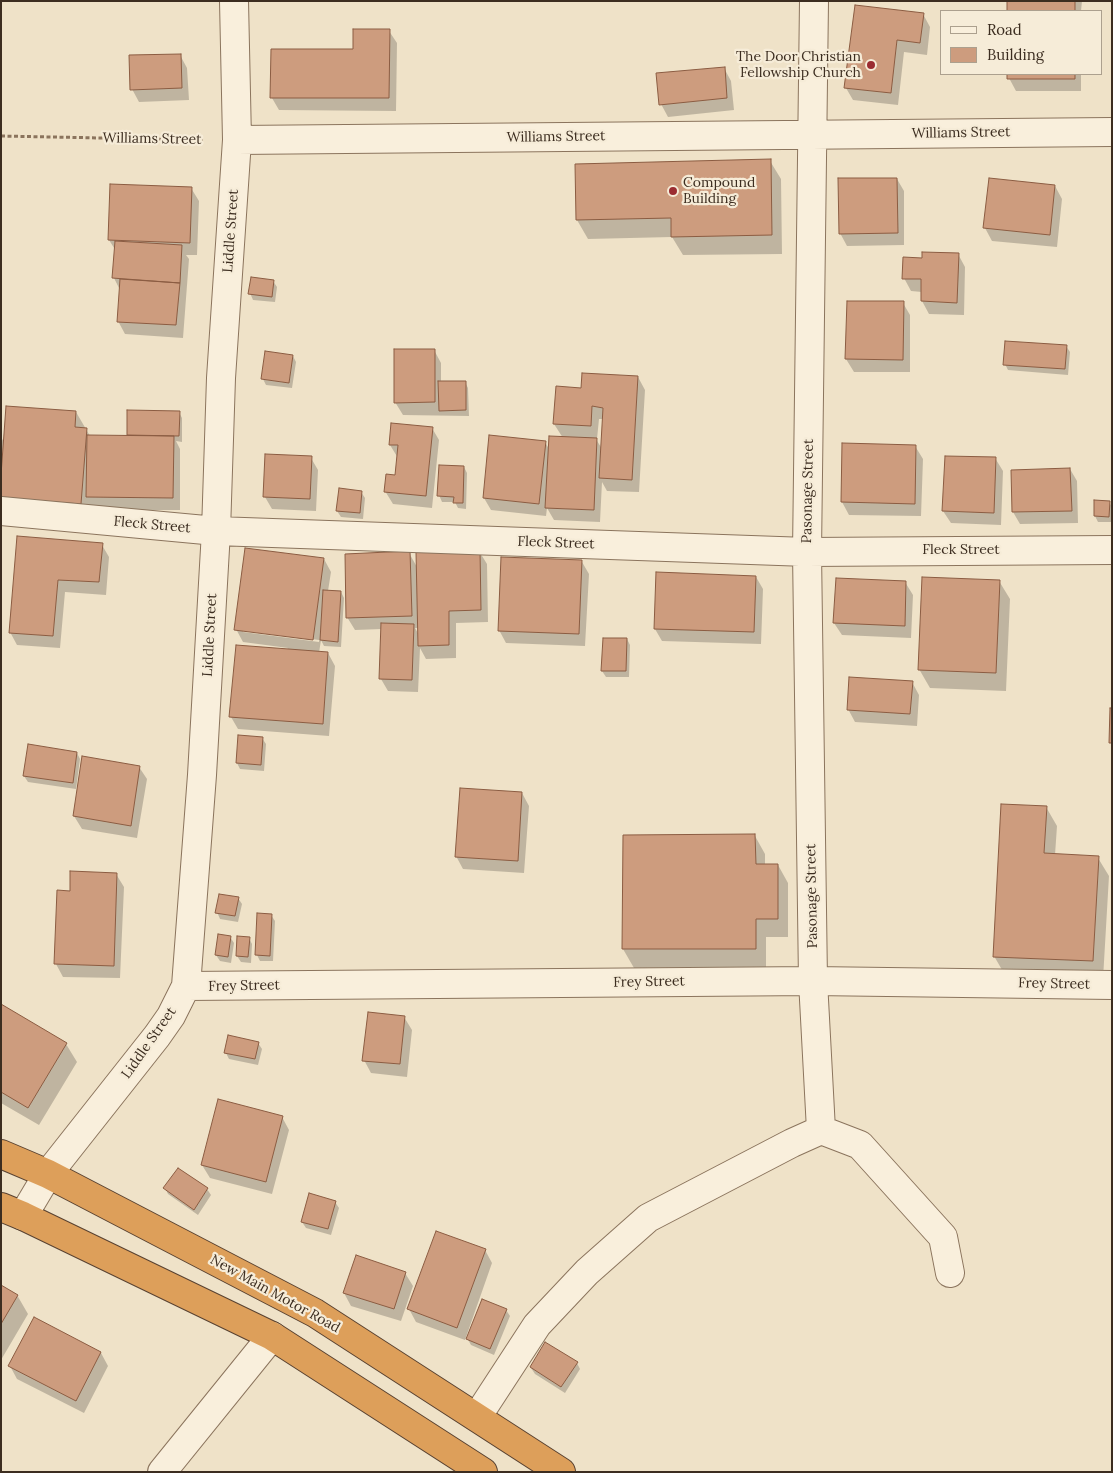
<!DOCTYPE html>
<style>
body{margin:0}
#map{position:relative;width:1113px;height:1473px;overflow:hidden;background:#efe2c8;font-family:Lora,serif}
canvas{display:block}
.frame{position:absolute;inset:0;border:2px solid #3c2d20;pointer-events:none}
.legend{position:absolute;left:940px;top:10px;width:162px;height:65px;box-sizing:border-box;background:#f6ecd8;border:1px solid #aca08e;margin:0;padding:6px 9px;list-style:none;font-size:15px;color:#3c2d20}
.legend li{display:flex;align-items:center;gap:10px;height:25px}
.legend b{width:25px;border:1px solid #aca08e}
</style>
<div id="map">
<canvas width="1113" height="1473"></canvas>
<div class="frame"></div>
<ul class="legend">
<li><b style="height:6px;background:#f9efdc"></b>Road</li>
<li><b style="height:14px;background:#cd9c7e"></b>Building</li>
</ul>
</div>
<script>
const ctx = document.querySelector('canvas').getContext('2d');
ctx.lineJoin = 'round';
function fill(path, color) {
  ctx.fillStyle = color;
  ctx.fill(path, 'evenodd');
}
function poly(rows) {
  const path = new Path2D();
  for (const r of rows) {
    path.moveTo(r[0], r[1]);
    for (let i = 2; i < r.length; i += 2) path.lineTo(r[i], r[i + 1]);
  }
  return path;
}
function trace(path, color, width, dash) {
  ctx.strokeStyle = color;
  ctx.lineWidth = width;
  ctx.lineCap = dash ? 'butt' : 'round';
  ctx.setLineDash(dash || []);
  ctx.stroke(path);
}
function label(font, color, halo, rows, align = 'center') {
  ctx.font = font + ' Lora,serif';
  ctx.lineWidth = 4.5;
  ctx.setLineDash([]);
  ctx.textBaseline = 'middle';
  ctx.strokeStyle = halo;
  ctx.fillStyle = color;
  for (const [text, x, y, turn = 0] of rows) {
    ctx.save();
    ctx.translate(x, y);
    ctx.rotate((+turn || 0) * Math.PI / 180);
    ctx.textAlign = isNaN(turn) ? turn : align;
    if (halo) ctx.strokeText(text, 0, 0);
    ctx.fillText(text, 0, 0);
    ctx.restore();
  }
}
fill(poly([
 [1009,1,1082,1,1081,11,1009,11],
 [923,14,930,27,927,55,904,52,898,105,853,100,846,88],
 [389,31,397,43,396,111,279,110,272,98],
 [180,55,187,68,189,100,139,102,132,89],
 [724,68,731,81,734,110,668,117,661,104],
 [1009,74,1081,74,1081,91,1016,91,1009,78],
 [770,161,781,179,782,254,683,255,672,237,588,239,577,220,576,165],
 [897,179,904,191,904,245,847,246,840,233],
 [1055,186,1062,199,1057,247,992,241,985,228],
 [191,188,199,201,197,255,186,255,189,259,183,338,125,334,118,321,120,290,114,278,116,251,109,240],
 [958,254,965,267,964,315,929,314,922,301,922,292,911,291,904,278,924,259],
 [273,281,277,287,275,302,253,300,250,293],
 [903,303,910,315,910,372,854,372,846,359],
 [1066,346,1070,352,1068,375,1008,370,1005,364],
 [434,350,441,363,441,383,465,382,468,388,469,416,403,415,395,402],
 [293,356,296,362,292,388,266,385,263,379],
 [638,377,645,390,639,492,607,491,602,482,600,522,554,520,547,508,546,516,491,510,484,498,545,442,549,449,563,438,554,424,557,388,582,389],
 [599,419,604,419,602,449,596,439,597,439],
 [76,412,90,436,129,436,128,434,179,412,182,418,182,442,176,441,180,449,180,510,94,510,1,500,1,437,5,444],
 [432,428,439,440,432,508,393,504,385,491,396,476,398,458,390,445],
 [844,444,915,446,923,459,921,516,849,515,842,502],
 [311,458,318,470,316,511,272,509,265,497],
 [995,458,1003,471,1001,525,951,523,943,511],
 [464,467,467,473,466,509,458,508,455,502,442,502,439,495],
 [1070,469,1077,481,1078,523,1020,524,1013,512],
 [361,492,365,498,363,519,341,517,337,511],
 [1109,502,1112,507,1112,522,1098,522,1095,516],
 [18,538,102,545,109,557,106,595,65,592,60,648,17,645,10,632],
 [479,551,487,564,488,622,456,623,456,658,426,659,420,648,418,692,388,691,381,679,382,629,355,630,347,617,409,553,417,567],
 [415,628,419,628,419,635],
 [324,559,331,572,328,591,341,592,344,598,341,647,324,646,321,640,319,653,328,653,335,666,329,736,238,729,231,717,288,648,243,642,236,629],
 [243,630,319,640,319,642,243,632],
 [582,562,589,574,585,646,506,643,499,630],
 [756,577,763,589,761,644,662,641,655,629],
 [999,581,1010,599,1006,691,930,688,919,669],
 [905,582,913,595,911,638,842,635,834,623],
 [627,639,630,645,629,677,606,677,602,671],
 [912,682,919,695,917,726,855,722,848,709],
 [262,738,266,744,264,771,240,769,237,763],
 [77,753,80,759,76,789,28,782,24,776],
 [83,758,139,767,147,779,137,838,82,829,74,816],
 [522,793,529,806,524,873,463,869,456,856],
 [1046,807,1057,826,1055,855,1098,858,1109,876,1103,979,1005,975,994,956],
 [755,836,765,854,765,865,778,865,788,883,788,937,766,937,766,967,634,968,623,949],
 [116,874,124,887,120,978,63,977,56,964,71,892],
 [238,898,242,904,238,922,220,919,217,912],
 [271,915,275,921,273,961,260,961,257,955],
 [230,937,234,943,231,963,220,961,216,955],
 [249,938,252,944,251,963,241,962,237,956],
 [1,1005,66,1044,77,1062,39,1125,1,1103],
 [404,1017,412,1030,407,1077,371,1073,364,1060],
 [258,1043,262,1049,258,1065,229,1059,226,1053],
 [282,1117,289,1130,272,1194,210,1178,202,1165],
 [178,1169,207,1189,211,1195,198,1215,168,1194,165,1188],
 [335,1202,339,1208,331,1235,306,1228,302,1222],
 [485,1250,492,1263,465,1340,416,1322,409,1309],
 [405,1273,413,1286,401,1321,351,1306,344,1293],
 [1,1287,17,1295,28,1314,1,1360],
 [506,1310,510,1316,494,1355,471,1345,467,1338],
 [35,1318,101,1353,108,1366,84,1413,17,1379,10,1366],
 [577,1363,580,1369,565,1393,535,1374,531,1368]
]), '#0003');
const building = poly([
 [1007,1,1075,1,1075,11,1007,11,1007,1],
 [855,5,924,13,920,43,897,40,891,93,844,88,855,5],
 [353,29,390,29,389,98,270,98,271,49,353,49,353,29],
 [181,54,182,88,130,90,129,55,181,54],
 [725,67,727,98,659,105,656,73,725,67],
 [1007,74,1075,74,1075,79,1007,79,1007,74],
 [771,159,772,235,671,237,671,218,576,220,575,164,771,159],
 [838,178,897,178,898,233,839,234,838,178],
 [989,178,1055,185,1050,235,983,228,989,178],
 [110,184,192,187,190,243,108,240,110,184],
 [115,241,182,245,180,283,112,278,115,241],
 [922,252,959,253,957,303,921,301,921,279,902,279,903,257,922,258,922,252],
 [251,277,274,280,272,297,248,294,251,277],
 [120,279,180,283,176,325,117,322,120,279],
 [847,301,904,301,903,360,845,359,847,301],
 [1005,341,1067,345,1065,369,1003,365,1005,341],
 [394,349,435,349,435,402,394,403,394,349],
 [265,351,293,355,289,383,261,379,265,351],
 [582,373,638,376,632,480,599,478,603,408,592,406,591,426,553,424,556,386,581,388,582,373],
 [438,381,466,381,466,410,439,411,438,381],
 [6,406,76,411,75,427,87,428,81,504,1,498,1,475,6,406],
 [127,410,180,411,179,436,127,435,127,410],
 [391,423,433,427,426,496,384,492,386,474,395,475,398,445,389,445,391,423],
 [87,435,174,436,173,498,86,497,87,435],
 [489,435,546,441,539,504,483,498,489,435],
 [549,436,597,438,594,510,545,508,549,436],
 [842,443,916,445,915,504,841,502,842,443],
 [265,454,312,456,310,499,263,497,265,454],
 [945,456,996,457,994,513,942,511,945,456],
 [439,465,464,466,463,503,453,503,454,497,437,496,439,465],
 [1070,468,1072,511,1012,512,1011,470,1070,468],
 [339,488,362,491,360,513,336,511,339,488],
 [1094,500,1110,501,1109,517,1094,516,1094,500],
 [17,536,103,543,99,582,58,580,53,636,9,633,17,536],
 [245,548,324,558,313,640,234,630,245,548],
 [480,550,481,610,449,611,449,645,418,646,416,552,480,550],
 [410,551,412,616,346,618,345,554,410,551],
 [501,557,582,560,579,634,498,631,501,557],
 [656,572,756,576,754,632,654,629,656,572],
 [922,577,1000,580,996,673,918,670,922,577],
 [836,578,906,581,905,626,833,623,836,578],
 [323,590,341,591,338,642,320,640,323,590],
 [381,623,414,624,412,680,379,679,381,623],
 [603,638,627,638,626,671,601,671,603,638],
 [236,645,328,652,323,724,229,717,236,645],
 [849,677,913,681,910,714,847,710,849,677],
 [1110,708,1112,708,1112,743,1109,743,1110,708],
 [238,735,263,737,261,765,236,763,238,735],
 [28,744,77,752,73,783,23,776,28,744],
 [82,756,140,766,131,826,73,816,82,756],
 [460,788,522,792,518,861,455,857,460,788],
 [1001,804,1047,806,1044,853,1099,856,1093,961,993,957,1001,804],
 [755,834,756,864,778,864,778,919,756,919,756,949,622,949,623,835,755,834],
 [70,871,117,873,114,966,54,964,57,890,70,891,70,871],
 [219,894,239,897,235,916,215,913,219,894],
 [257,913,272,914,270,956,255,955,257,913],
 [218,934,231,936,228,957,215,955,218,934],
 [237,936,250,937,248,957,236,956,237,936],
 [1,1004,67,1043,28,1108,1,1092,1,1004],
 [368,1012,405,1016,400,1064,362,1061,368,1012],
 [228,1035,259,1042,255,1059,224,1053,228,1035],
 [218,1099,283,1116,266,1182,201,1165,218,1099],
 [178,1168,208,1188,194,1210,163,1188,178,1168],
 [309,1193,336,1201,328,1229,301,1222,309,1193],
 [436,1231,486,1249,457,1328,407,1309,436,1231],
 [356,1255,406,1272,394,1309,343,1293,356,1255],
 [1,1285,18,1295,1,1324,1,1285],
 [482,1299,507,1309,490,1349,466,1339,482,1299],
 [34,1317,101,1352,76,1401,8,1366,34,1317],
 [545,1342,578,1362,561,1387,530,1367,545,1342]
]);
fill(building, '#cd9c7e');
trace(building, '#8b5c42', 1);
const minor = poly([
 [814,1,807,552,813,981,821,1130],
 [237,140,1112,132],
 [1,511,216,531,807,552,1112,550],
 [186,986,813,981,1112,985],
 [23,1216,48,1174,157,1036,171,1016,186,986,202,775,216,531,221,378,237,140,234,1],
 [477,1417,537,1325,587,1272,648,1218,792,1143,821,1130,860,1145,943,1237,950,1273],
 [162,1472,272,1336]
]);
const highway = poly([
 [1,1154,48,1174,315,1313,561,1472],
 [1,1207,23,1216,272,1336,483,1472]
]);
trace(minor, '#8b745d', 30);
trace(highway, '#594231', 30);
trace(poly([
 [1,136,203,140]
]), '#8b745d', 3, [4, 2.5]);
trace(minor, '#f9efdc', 28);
trace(highway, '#dd9f5a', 28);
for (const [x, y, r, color] of [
 [871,65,5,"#9b2c31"],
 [673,191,5,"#9b2c31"]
]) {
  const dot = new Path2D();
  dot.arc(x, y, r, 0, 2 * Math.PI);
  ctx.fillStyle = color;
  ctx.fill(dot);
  trace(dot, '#f6ecd8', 2);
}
label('14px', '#3c2d20', '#f6ecd8', [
 ["The Door Christian",861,57],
 ["Fellowship Church",861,73],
 ["Compound",683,183,"left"],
 ["Building",683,199,"left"]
], 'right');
label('14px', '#3c2d20', '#f6ecd8', [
 ["Williams Street",961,133,-1],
 ["Williams Street",556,137,-1],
 ["Williams Street",152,139,1],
 ["Liddle Street",231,231,-86],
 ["Pasonage Street",808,491,-89],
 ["Fleck Street",152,525,5],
 ["Fleck Street",556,543,2],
 ["Fleck Street",961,550],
 ["Liddle Street",210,635,-87],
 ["Pasonage Street",812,896,-91],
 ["Frey Street",649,982,-1],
 ["Frey Street",1054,984,1],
 ["Frey Street",244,986,-1],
 ["Liddle Street",149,1043,-55],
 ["New Main Motor Road",275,1294,29]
]);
</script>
